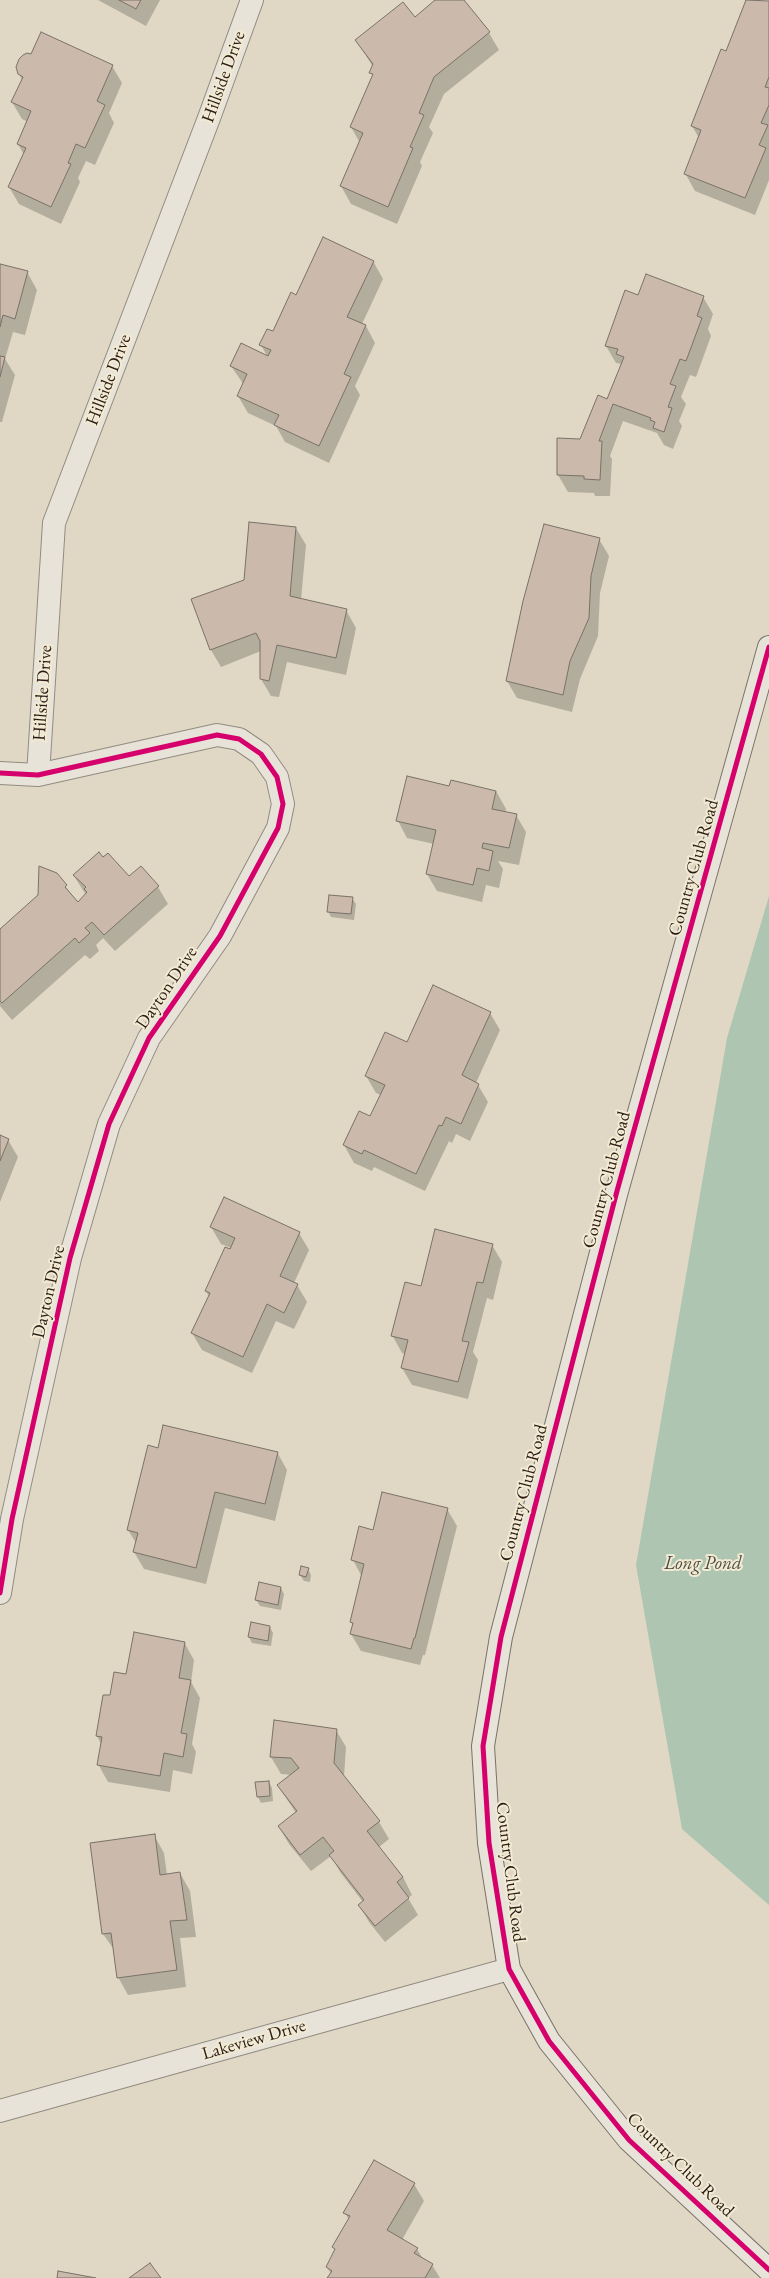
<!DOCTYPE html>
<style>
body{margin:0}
canvas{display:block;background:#e0d8c4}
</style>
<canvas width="769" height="2278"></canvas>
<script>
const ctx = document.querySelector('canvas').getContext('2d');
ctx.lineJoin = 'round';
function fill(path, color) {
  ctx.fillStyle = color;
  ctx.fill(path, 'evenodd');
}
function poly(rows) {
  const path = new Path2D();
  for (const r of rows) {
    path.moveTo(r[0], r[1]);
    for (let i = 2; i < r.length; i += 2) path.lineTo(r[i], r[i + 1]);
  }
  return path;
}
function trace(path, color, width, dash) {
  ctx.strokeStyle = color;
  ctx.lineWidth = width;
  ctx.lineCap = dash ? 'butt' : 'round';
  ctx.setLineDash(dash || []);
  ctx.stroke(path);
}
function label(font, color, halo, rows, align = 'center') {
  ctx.font = font + ' "EB Garamond",serif';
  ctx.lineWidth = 4;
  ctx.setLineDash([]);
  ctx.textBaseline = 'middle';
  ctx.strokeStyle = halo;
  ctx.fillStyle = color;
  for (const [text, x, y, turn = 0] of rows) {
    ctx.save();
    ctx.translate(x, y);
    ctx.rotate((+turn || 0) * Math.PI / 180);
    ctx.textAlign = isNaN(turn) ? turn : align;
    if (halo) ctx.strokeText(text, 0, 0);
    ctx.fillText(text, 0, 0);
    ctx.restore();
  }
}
fill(poly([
 [769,896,769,1905,682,1829,636,1565,727,1038]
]), '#aec5b2');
fill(poly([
 [98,0,160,0,146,26],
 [437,0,463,0,489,33,499,50,444,94,429,127,433,133,420,162,422,166,397,224,351,204,341,186,360,143,351,127,373,76,371,73,373,67,356,40,414,18],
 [747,0,769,2,769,180,755,215,695,191,685,173,699,138,692,126,726,52],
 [112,66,122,83,109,113,114,123,95,165,86,161,78,178,80,182,61,224,19,204,9,187,24,155,18,144,28,122,22,119,12,102,22,80,19,74],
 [373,261,383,279,362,324,366,326,375,343,355,386,360,395,329,463,285,442,276,426,248,413,238,396,244,385,231,366,267,356,261,345,273,333],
 [0,265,27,272,37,290,25,335,13,332,5,359,15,375,2,422,0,422],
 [639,296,703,297,713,314,708,329,711,336,696,377,690,375,681,397,686,404,679,421,682,426,673,449,664,445,657,433,623,421,610,456,612,459,610,496,595,496,594,493,568,492,558,475,607,400,622,364,616,363,606,346],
 [296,528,306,545,301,600,346,610,356,628,346,675,287,662,279,697,271,696,261,679,261,651,221,667,211,650,193,599,245,581],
 [599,539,609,556,600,593,598,636,580,679,572,712,517,698,507,681],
 [450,787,496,791,506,809,505,813,516,815,526,832,519,865,498,861,503,869,499,888,486,885,482,902,437,891,427,874,434,844,407,838,398,821],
 [56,874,78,903,86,895,74,876,128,877,158,887,168,904,115,951,103,938,96,945,99,951,90,959,85,955,12,1020,0,1006,0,931,39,895],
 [352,898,356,904,354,920,331,917,328,911],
 [490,1013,500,1030,476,1083,478,1085,488,1102,470,1141,456,1134,452,1143,449,1141,425,1191,374,1167,372,1171,354,1163,344,1145,371,1118,381,1095,376,1093,366,1076,408,1044],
 [0,1136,8,1140,18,1157,0,1202],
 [211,1227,299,1233,309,1250,294,1283,297,1285,307,1302,294,1329,276,1321,252,1373,202,1350,192,1333,209,1297,206,1291,231,1248,221,1244],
 [492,1245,502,1262,493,1300,487,1298,473,1352,478,1360,468,1399,412,1385,402,1368,405,1354,402,1353,392,1335],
 [159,1449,277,1452,287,1470,275,1521,225,1508,206,1584,144,1569,134,1552,136,1543,128,1530],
 [447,1509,457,1526,425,1655,423,1655,420,1665,361,1651,351,1634,353,1626,351,1622,362,1577,353,1560,374,1531],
 [308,1569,311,1575,310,1582,304,1581,300,1575],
 [281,1588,284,1594,281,1610,260,1606,256,1600],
 [270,1627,273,1633,271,1646,252,1643,249,1637],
 [184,1642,194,1660,191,1682,200,1698,192,1744,196,1752,192,1774,173,1770,170,1792,108,1782,98,1764,101,1744,97,1736,127,1676],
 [336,1730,346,1747,344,1777,379,1822,389,1839,379,1847,403,1877,412,1895,408,1898,418,1915,385,1942,369,1922,359,1905,363,1902,340,1872,331,1856,311,1871,289,1844,279,1827,296,1813,278,1786,292,1775,281,1774,271,1757],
 [269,1782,272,1788,273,1801,261,1803,258,1797],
 [154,1835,164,1853,167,1875,180,1873,190,1891,196,1937,180,1938,186,1987,128,1995,118,1977,115,1951,103,1934,92,1844],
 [414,2184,424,2201,402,2240,417,2249,423,2259,432,2265,440,2278,328,2278,331,2274,327,2267,336,2251,333,2247,349,2220,345,2213]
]), '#0003');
const building = poly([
 [119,0,141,0,136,9,119,0],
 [435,0,464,0,490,32,434,77,419,113,424,115,410,147,413,148,388,207,340,186,363,133,350,127,373,74,369,73,373,64,355,40,403,2,415,17,435,0],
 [746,0,769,1,769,77,765,87,769,88,769,105,761,123,768,125,759,145,766,148,745,198,684,174,701,130,691,126,721,49,726,51,746,0],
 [41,32,113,65,97,101,105,105,85,148,76,144,68,163,71,164,51,207,8,187,26,148,17,144,31,111,11,102,23,77,18,74,16,67,19,59,23,55,27,53,31,54,41,32],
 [323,237,374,261,347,317,366,325,344,374,351,377,319,446,274,425,279,415,237,396,247,374,230,366,241,343,268,356,271,350,259,345,267,329,273,331,291,292,296,295,323,237],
 [0,264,28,271,15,319,3,315,0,327,0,264],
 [646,274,704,296,697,316,702,318,686,361,680,359,670,384,676,386,668,407,672,408,664,432,653,428,655,422,650,420,651,418,613,404,599,441,602,441,600,480,584,479,584,476,557,475,557,438,580,439,598,395,607,399,624,357,616,354,618,349,605,346,625,290,638,295,646,274],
 [0,356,5,357,0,377,0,356],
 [249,522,296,527,290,596,347,609,336,658,277,645,269,681,260,679,260,641,256,633,210,650,191,599,244,580,249,522],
 [544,524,600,538,591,576,589,618,570,661,563,695,506,681,523,601,544,524],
 [407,776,449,786,451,780,496,791,492,809,517,814,509,848,483,843,482,848,493,851,489,871,477,868,473,885,426,874,436,830,396,821,407,776],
 [99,852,103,857,108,853,129,876,141,866,159,886,104,935,92,922,85,928,90,933,79,943,75,938,2,1003,0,1001,0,929,38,895,39,866,57,873,67,885,65,887,78,902,87,892,84,889,86,887,73,875,99,852],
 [329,895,353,897,351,914,327,912,329,895],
 [433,985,491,1012,462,1075,479,1084,461,1124,446,1117,442,1126,439,1125,416,1174,364,1150,362,1154,343,1145,359,1111,370,1116,385,1085,365,1076,385,1032,407,1042,433,985],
 [0,1135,9,1139,0,1161,0,1135],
 [224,1197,300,1232,280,1276,298,1284,284,1313,267,1304,243,1357,191,1333,210,1293,205,1291,225,1247,230,1249,235,1238,210,1227,224,1197],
 [435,1229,493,1244,483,1283,477,1282,462,1341,469,1342,458,1382,401,1368,408,1340,391,1336,405,1282,421,1286,435,1229],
 [163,1425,278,1452,265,1504,215,1492,196,1568,133,1552,138,1533,127,1530,148,1445,158,1448,163,1425],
 [382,1492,448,1508,415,1638,414,1638,411,1649,350,1634,353,1623,350,1622,364,1564,351,1560,359,1526,373,1530,382,1492],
 [301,1566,309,1568,306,1577,299,1575,301,1566],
 [259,1582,281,1587,278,1605,255,1600,259,1582],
 [251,1622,270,1626,268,1641,248,1637,251,1622],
 [134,1632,185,1642,179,1678,191,1680,181,1733,187,1734,183,1757,164,1753,160,1776,97,1765,102,1737,96,1736,103,1695,110,1695,114,1672,126,1674,134,1632],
 [274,1720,337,1729,334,1763,380,1821,367,1831,403,1877,397,1882,409,1898,375,1926,358,1905,364,1900,329,1855,334,1851,323,1837,300,1855,278,1826,297,1811,277,1785,299,1768,291,1758,270,1757,274,1720],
 [269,1781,270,1796,257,1797,255,1782,269,1781],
 [155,1834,160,1875,180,1872,187,1920,170,1921,177,1970,117,1978,111,1933,102,1934,90,1843,155,1834],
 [374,2160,415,2183,387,2230,418,2248,414,2253,433,2264,425,2278,327,2278,332,2271,326,2267,335,2249,332,2247,350,2216,343,2213,374,2160],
 [150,2263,161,2278,129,2278,150,2263],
 [58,2271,96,2278,57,2278,58,2271]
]);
fill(building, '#cbb9ac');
trace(building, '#797268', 1);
const street = poly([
 [0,773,38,775,217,735,239,739,261,754,277,777,283,804,278,828,220,936,149,1038,109,1124,70,1258,12,1519,0,1593],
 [38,775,54,523,209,118,252,0],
 [0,2111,509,1969]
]);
const secondary = poly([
 [769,647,617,1191,501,1637,483,1746,489,1843,509,1969,549,2041,629,2140,769,2270]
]);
trace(street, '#918b80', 24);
trace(secondary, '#797268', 24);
trace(street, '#e7e3d8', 22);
trace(secondary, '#e7e3d8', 22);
trace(poly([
 [769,647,617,1191,501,1637,483,1746,489,1843,509,1969,549,2041,629,2140,769,2270],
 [0,773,38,775,217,735,239,739,261,754,277,777,283,804,278,828,220,936,149,1038,109,1124,70,1258,12,1519,0,1593]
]), '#d6006c', 5);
label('18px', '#2a1b16', '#f2ead2', [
 ["Hillside Drive",224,77,-70],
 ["Hillside Drive",109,380,-69],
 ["Hillside Drive",43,693,-86],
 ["Country Club Road",694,868,-74],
 ["Dayton Drive",167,988,-56],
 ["Country Club Road",607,1180,-75],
 ["Dayton Drive",49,1292,-77],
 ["Country Club Road",524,1493,-75],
 ["Country Club Road",510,1872,83],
 ["Lakeview Drive",254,2040,-16],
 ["Country Club Road",680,2165,44]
]);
label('italic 19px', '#4b4c43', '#f2ead2', [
 ["Long Pond",703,1564]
]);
</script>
